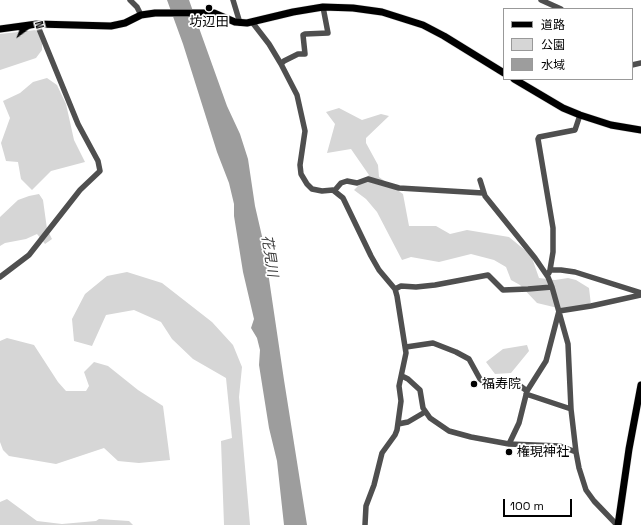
<!DOCTYPE html>
<meta charset="utf-8">
<style>
body{margin:0}
#map{position:relative;width:641px;height:525px;overflow:hidden;background:#fff;font-family:"Space Grotesk","Noto Sans JP",sans-serif}
canvas{display:block}
.legend{position:absolute;left:503px;top:8px;width:130px;height:72px;box-sizing:border-box;background:#fff;border:1px solid #999;margin:0;padding:5px 7px;list-style:none;font-size:12px;color:#000}
.legend li{display:flex;align-items:center;gap:8px;height:20px}
.legend b{width:20px;border:1px solid #999}
.north{position:absolute;left:8px;top:8px;width:40px;height:40px;-webkit-text-stroke:3px #fff;paint-order:stroke;rotate:75deg;font-size:11px;font-weight:700;line-height:16px;text-align:center;color:#000}
.north::after{content:'';display:block;margin:auto;width:14px;height:18px;background:#000;clip-path:polygon(50% 0,100% 100%,50% 72%,0 100%)}
.scale{position:absolute;left:503px;top:499px;width:69px;height:18px;box-sizing:border-box;border:2px solid #000;border-top:0;padding-left:5px;font-size:12px;line-height:14px;white-space:nowrap;color:#000;-webkit-text-stroke:3px #fff;paint-order:stroke}
</style>
<div id="map">
<canvas width="641" height="525"></canvas>
<ul class="legend">
<li><b style="height:5px;background:#000"></b>道路</li>
<li><b style="height:11px;background:#d6d6d6"></b>公園</li>
<li><b style="height:11px;background:#9d9d9d"></b>水域</li>
</ul>
<div class="north">N</div>
<div class="scale">100 m</div>
</div>
<script>
const ctx = document.querySelector('canvas').getContext('2d');
ctx.lineJoin = 'round';
function fill(path, color) {
  ctx.fillStyle = color;
  ctx.fill(path, 'evenodd');
}
function poly(rows) {
  const path = new Path2D();
  for (const r of rows) {
    path.moveTo(r[0], r[1]);
    for (let i = 2; i < r.length; i += 2) path.lineTo(r[i], r[i + 1]);
  }
  return path;
}
function trace(path, color, width, dash) {
  ctx.strokeStyle = color;
  ctx.lineWidth = width;
  ctx.lineCap = dash ? 'butt' : 'round';
  ctx.setLineDash(dash || []);
  ctx.stroke(path);
}
function label(font, color, halo, rows, align = 'center') {
  ctx.font = font + ' "Space Grotesk","Noto Sans JP",sans-serif';
  ctx.lineWidth = 3.5;
  ctx.setLineDash([]);
  ctx.textBaseline = 'middle';
  ctx.strokeStyle = halo;
  ctx.fillStyle = color;
  for (const [text, x, y, turn = 0] of rows) {
    ctx.save();
    ctx.translate(x, y);
    ctx.rotate((+turn || 0) * Math.PI / 180);
    ctx.textAlign = isNaN(turn) ? turn : align;
    if (halo) ctx.strokeText(text, 0, 0);
    ctx.fillText(text, 0, 0);
    ctx.restore();
  }
}
fill(poly([
 [36,30,42,36,42,50,36,58,0,70,0,34],
 [47,78,57,85,66,104,74,140,85,162,51,171,32,190,21,179,18,162,6,161,1,143,10,118,3,101,20,93,33,82],
 [339,108,362,120,381,114,389,116,366,138,366,143,378,165,379,177,403,194,409,226,436,226,450,234,467,230,509,237,531,255,539,278,555,280,568,278,576,280,589,288,591,305,562,309,537,303,520,285,511,280,506,267,494,260,471,254,439,262,411,257,402,260,377,212,366,199,354,190,369,175,351,149,327,153,335,124,326,112],
 [39,194,43,200,47,229,52,239,45,244,37,234,26,239,5,243,0,246,0,217,18,200,29,196],
 [127,272,162,283,212,322,233,345,242,367,239,397,250,525,224,525,221,441,232,438,226,378,193,359,172,339,161,322,134,310,106,315,92,346,74,341,72,319,85,294,107,276],
 [7,338,34,345,58,382,66,391,86,391,89,386,84,372,94,362,108,366,138,390,163,406,170,460,139,463,118,461,104,448,56,464,9,456,3,450,0,442,0,341],
 [527,345,529,351,511,373,495,374,486,362,503,349],
 [7,499,37,521,62,524,96,521,99,519,129,521,133,525,0,525,0,502]
]), '#d6d6d6');
fill(poly([
 [167,0,189,0,227,106,240,134,248,159,255,206,264,245,284,380,307,525,284,525,277,461,269,428,259,365,260,350,257,338,251,328,254,319,243,272,234,216,234,204,229,183,217,152,183,44]
]), '#9d9d9d');
const major = poly([
 [0,29,37,24,111,26,125,23,141,15,155,13,214,13,235,22,247,23,293,12,323,7,353,8,382,12,423,25,444,36,504,73],
 [514,79,563,108,580,115,611,125,641,130],
 [618,525,629,449,641,385]
]);
trace(major, '#dbdbdb', 8);
trace(poly([
 [130,0,137,7,141,15],
 [233,0,240,23],
 [541,0,561,9],
 [252,22,269,44,281,64,297,95,305,131,300,165,301,174,307,184,312,189,322,191,333,190,343,198,371,256,379,270,395,289,397,296,406,353,399,386,401,401,397,430,395,435,382,453,374,485,366,506,365,525],
 [281,64,284,61,298,54,305,54,303,35,305,34,328,33,323,7],
 [632,65,641,63],
 [480,180,485,196,535,258,548,277,552,287,568,344,571,409,576,452],
 [335,190,341,183,347,181,357,183,368,179,399,188,483,193],
 [550,270,553,252,553,228,538,139,539,137,575,130,580,115],
 [549,273,550,270,561,270,575,272,641,293],
 [0,277,29,255,80,190,100,171,98,161,78,124,37,24],
 [395,289,401,286,416,287,435,285,488,275,503,290,528,289,552,287],
 [406,347,433,343,456,352,469,359,480,379,487,385,519,385,527,391,519,423,509,444],
 [402,376,408,379,420,390,423,408,430,418,449,431,471,437,509,444,560,446,576,452,579,468,586,490,594,501,617,525],
 [527,391,546,361,559,311,591,306,641,295],
 [526,394,571,409],
 [398,424,408,422,425,412]
]), '#4f4f4f', 5.5);
trace(major, '#000', 7);
for (const [x, y, r, color] of [
 [209,8,4,"#000"],
 [474,384,4,"#000"],
 [509,452,4,"#000"]
]) {
  const dot = new Path2D();
  dot.arc(x, y, r, 0, 2 * Math.PI);
  ctx.fillStyle = color;
  ctx.fill(dot);
  trace(dot, '#fff', 1.5);
}
label('13px', '#000', '#fff', [
 ["坊辺田",209,22,"center"],
 ["福寿院",482,384],
 ["権現神社",517,452]
], 'left');
label('italic 14px', '#3e3e3e', '#fff', [
 ["花見川",269,256,81]
]);
</script>
